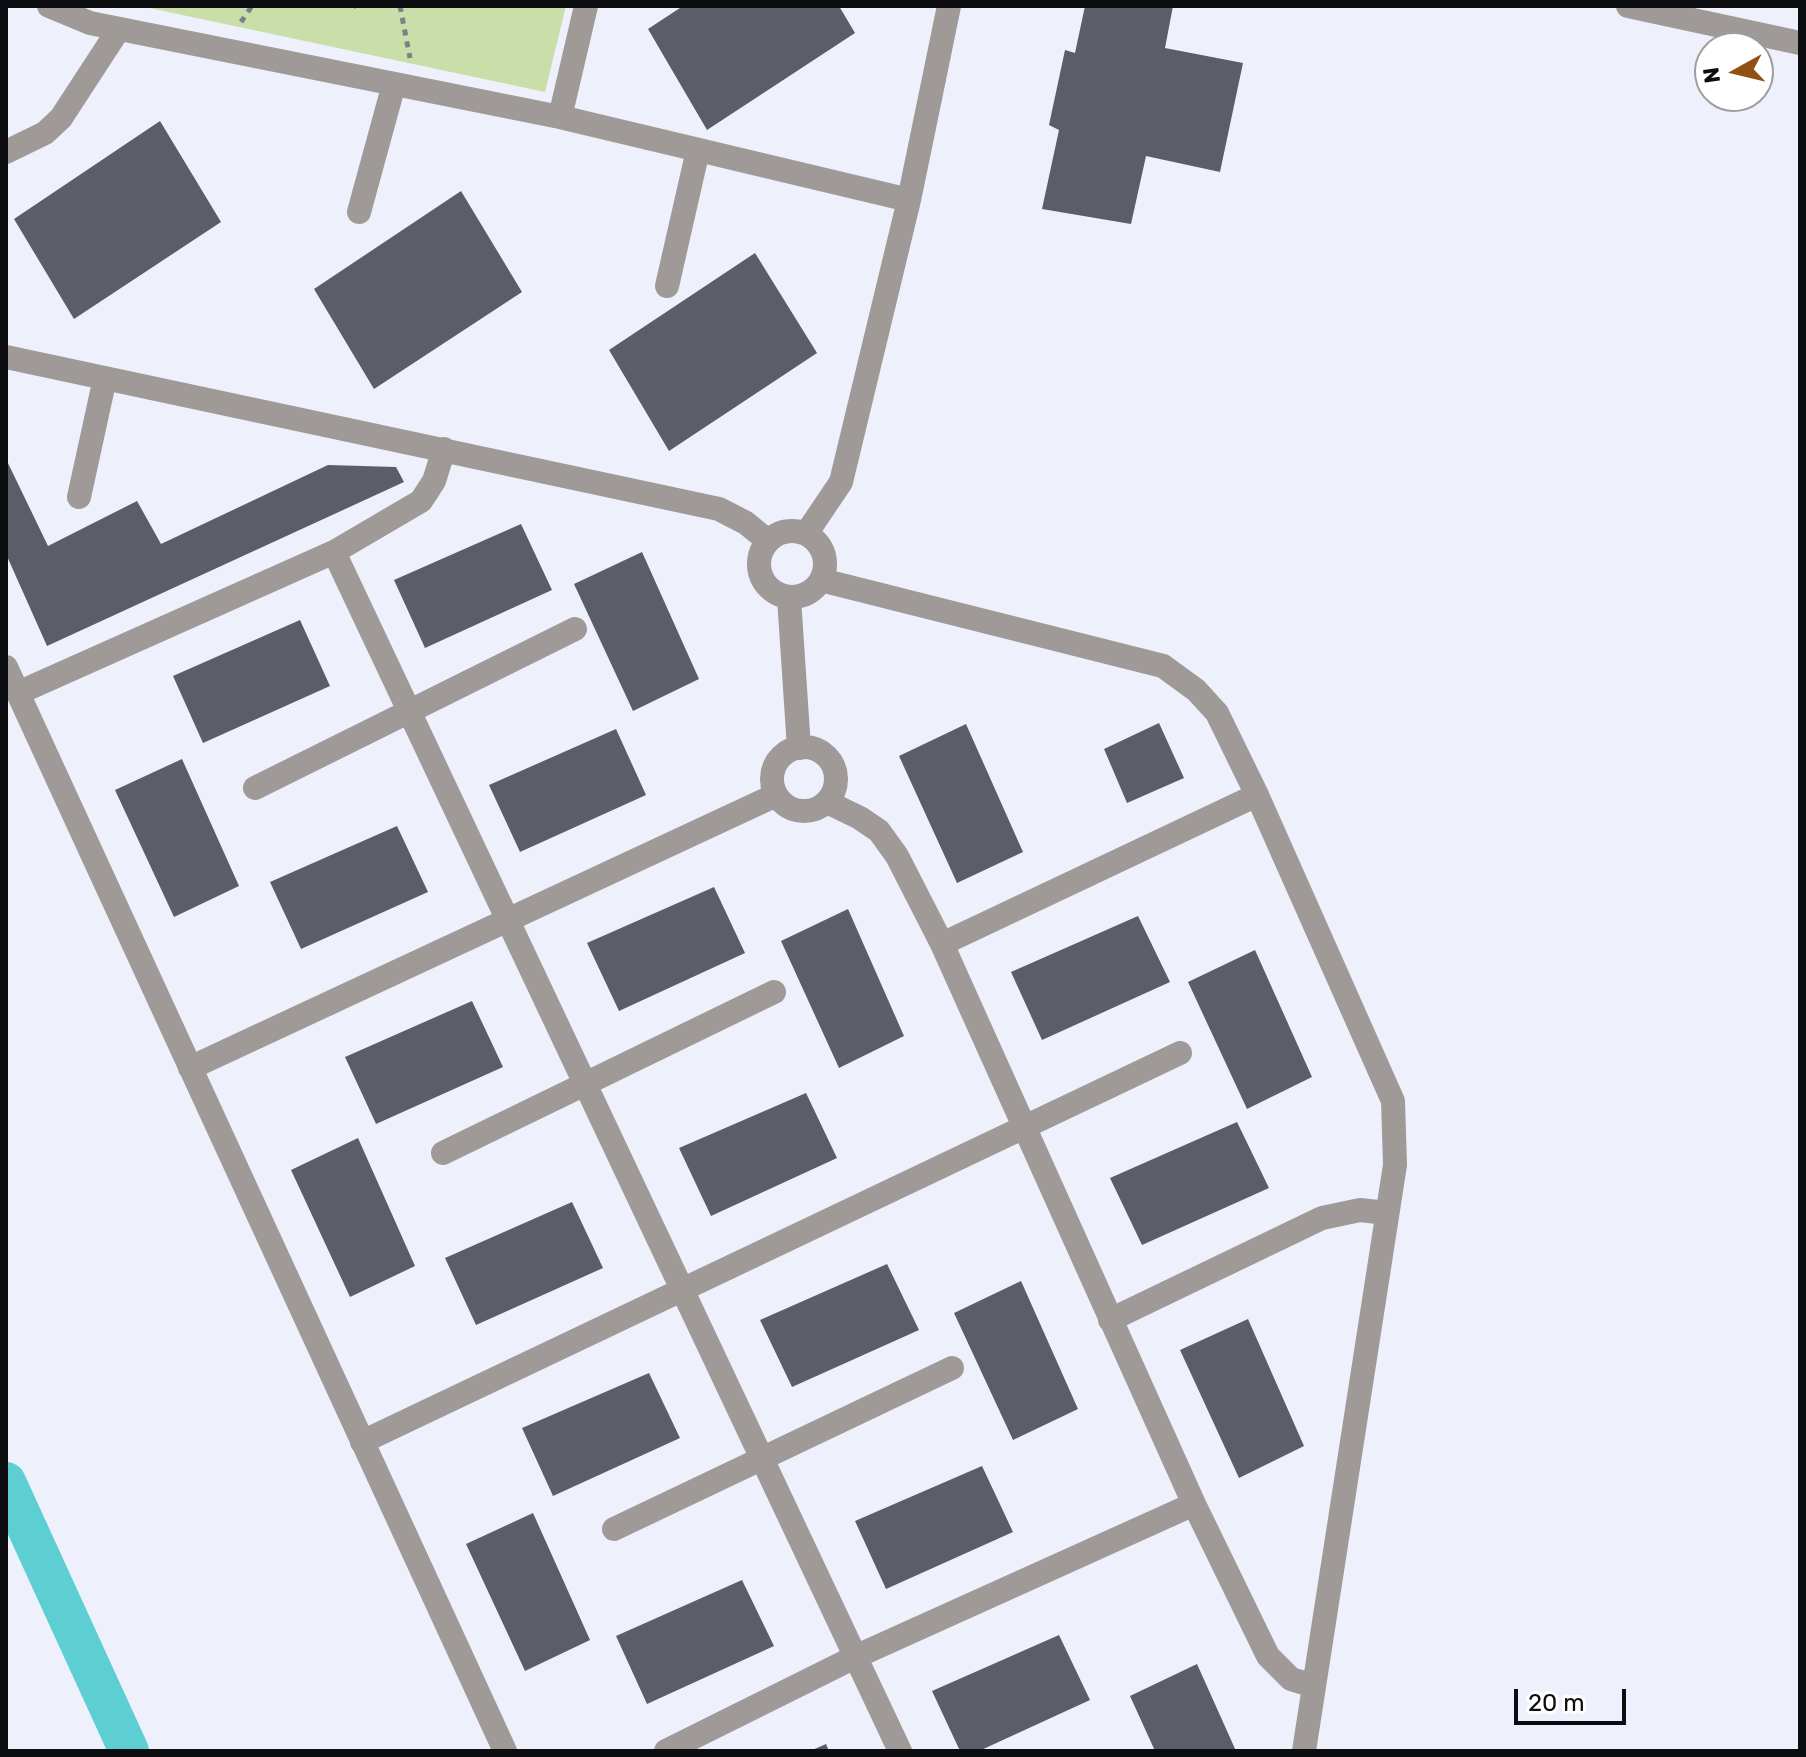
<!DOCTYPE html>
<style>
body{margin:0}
#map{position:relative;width:1806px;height:1757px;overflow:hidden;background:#eef1fc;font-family:Rubik,sans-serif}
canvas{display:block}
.frame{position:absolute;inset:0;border:8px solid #0c0d10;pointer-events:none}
.north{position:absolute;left:1694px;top:32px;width:80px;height:80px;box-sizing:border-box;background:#fff;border:2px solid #9e9e9f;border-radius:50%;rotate:262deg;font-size:22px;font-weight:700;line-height:32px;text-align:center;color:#0c0d10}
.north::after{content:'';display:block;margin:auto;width:28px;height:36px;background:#8f5214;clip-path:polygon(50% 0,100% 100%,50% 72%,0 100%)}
.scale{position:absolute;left:1514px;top:1689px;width:112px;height:36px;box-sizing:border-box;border:4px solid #0c0d10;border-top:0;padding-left:10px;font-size:24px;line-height:28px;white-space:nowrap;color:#0c0d10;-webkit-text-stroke:6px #fff;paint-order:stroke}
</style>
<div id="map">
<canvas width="1806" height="1757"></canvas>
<div class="frame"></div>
<div class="north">N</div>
<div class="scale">20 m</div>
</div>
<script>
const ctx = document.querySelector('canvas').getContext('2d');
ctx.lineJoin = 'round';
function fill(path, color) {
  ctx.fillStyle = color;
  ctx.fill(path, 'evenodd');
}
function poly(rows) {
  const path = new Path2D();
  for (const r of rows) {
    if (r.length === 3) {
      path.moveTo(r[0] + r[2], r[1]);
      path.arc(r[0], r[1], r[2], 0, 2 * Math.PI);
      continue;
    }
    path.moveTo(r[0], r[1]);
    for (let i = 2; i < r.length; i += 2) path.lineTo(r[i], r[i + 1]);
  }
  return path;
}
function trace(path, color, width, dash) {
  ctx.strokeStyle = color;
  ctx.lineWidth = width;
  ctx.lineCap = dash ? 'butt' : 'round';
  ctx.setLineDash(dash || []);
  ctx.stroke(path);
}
fill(poly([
 [140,6,566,6,545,92]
]), '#c9dea9');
trace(poly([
 [6,1482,129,1751]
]), '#5dcfd2', 40);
fill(poly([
 [683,6,839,6,855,33,707,130,648,29],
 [1085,6,1173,6,1165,48,1243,63,1220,172,1146,156,1131,224,1042,209,1059,130,1049,125,1065,50,1075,53],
 [160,121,221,222,74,319,14,219],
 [461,191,522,292,374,389,314,289],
 [755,253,817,353,669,451,609,350],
 [6,459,48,546,137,501,161,544,328,465,396,467,404,482,47,646,6,554],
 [521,524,552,590,425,648,394,580],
 [642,552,699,679,633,711,574,584],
 [300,620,330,686,203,743,173,676],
 [1159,723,1184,778,1127,803,1104,749],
 [966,724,1023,852,957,883,899,756],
 [616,729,646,795,520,852,489,785],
 [182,759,239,886,174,917,115,790],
 [397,826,428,892,301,949,270,882],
 [714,887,745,953,619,1011,587,943],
 [848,909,904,1036,839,1068,781,941],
 [1138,916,1170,982,1042,1040,1011,972],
 [1255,950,1312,1077,1247,1109,1188,982],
 [472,1001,503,1067,376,1124,345,1057],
 [806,1093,837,1158,711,1216,679,1148],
 [1237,1122,1269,1188,1142,1245,1110,1178],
 [358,1138,415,1266,350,1297,291,1170],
 [572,1202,603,1268,476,1325,445,1258],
 [887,1264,919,1330,792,1387,760,1320],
 [1021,1281,1078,1409,1013,1440,954,1313],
 [1248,1319,1304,1446,1239,1478,1180,1350],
 [649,1373,680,1438,553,1496,522,1428],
 [982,1466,1013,1532,886,1589,855,1521],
 [533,1513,590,1640,525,1671,466,1544],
 [742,1580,774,1646,647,1704,616,1636],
 [1059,1635,1090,1700,979,1751,960,1751,932,1691],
 [1197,1664,1236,1751,1155,1751,1130,1696],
 [826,1744,829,1751,810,1751]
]), '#5b5d67');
trace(poly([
 [354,6,356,6],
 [400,6,410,58],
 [241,22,252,6]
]), '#7e8087', 5, [6, 6]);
trace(poly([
 [49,6,90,23,560,117,909,200,949,6],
 [1628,6,1800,43],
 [560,117,586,6],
 [6,152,45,133,61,118,119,29],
 [359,212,394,84],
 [667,286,698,150],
 [6,357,719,509,746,523,768,541],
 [79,497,105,378],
 [792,564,33],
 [806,534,841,482,909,200],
 [334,552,900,1751],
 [821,580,1163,666,1196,690,1217,713,1257,795,1393,1101,1395,1165,1304,1751],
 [789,598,799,748],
 [6,667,505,1751],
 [18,693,334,552,421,501,434,481,444,449],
 [804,779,32],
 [255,788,575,629],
 [827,802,860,818,879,831,897,856,942,944,1194,1504,1268,1656,1291,1679,1314,1686],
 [942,944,1257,795],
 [190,1068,776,795],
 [443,1153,774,992],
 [1110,1320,1322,1218,1360,1210,1387,1213],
 [362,1442,1180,1053],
 [614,1529,952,1368],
 [666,1751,855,1657,1194,1504]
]), '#9f9a97', 24);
</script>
